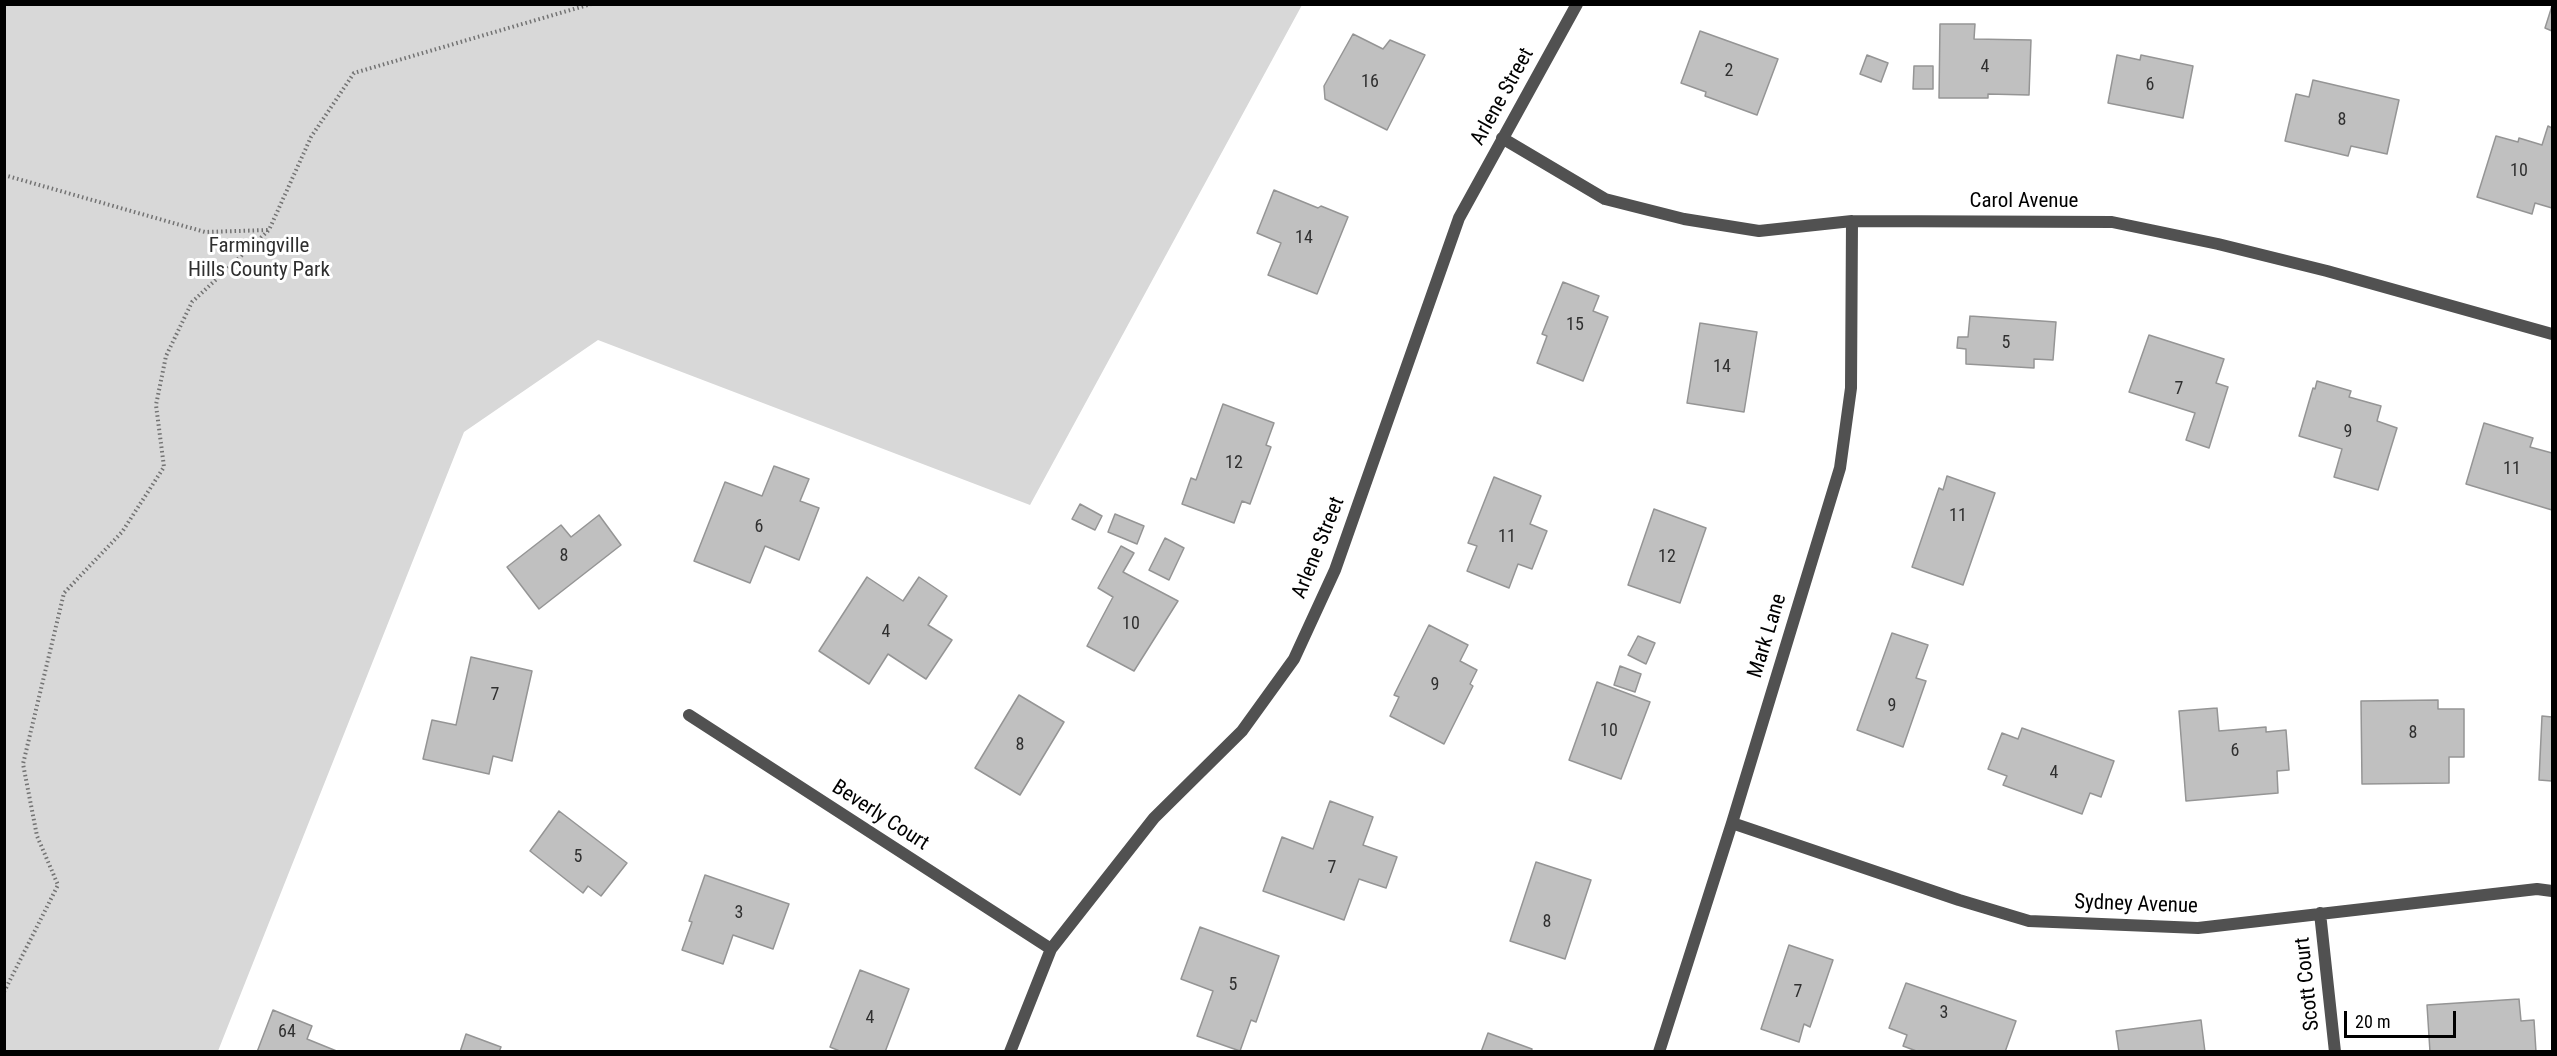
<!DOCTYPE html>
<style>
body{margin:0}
#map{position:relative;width:2557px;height:1056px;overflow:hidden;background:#fff;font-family:"Roboto Condensed",sans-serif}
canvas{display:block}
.frame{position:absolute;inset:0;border:6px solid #000;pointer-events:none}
.scale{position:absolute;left:2344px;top:1011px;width:112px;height:27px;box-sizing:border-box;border:3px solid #000;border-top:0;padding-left:8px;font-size:18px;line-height:21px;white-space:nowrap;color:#000;-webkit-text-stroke:4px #fff;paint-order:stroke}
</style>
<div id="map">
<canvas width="2557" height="1056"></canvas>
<div class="frame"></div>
<div class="scale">20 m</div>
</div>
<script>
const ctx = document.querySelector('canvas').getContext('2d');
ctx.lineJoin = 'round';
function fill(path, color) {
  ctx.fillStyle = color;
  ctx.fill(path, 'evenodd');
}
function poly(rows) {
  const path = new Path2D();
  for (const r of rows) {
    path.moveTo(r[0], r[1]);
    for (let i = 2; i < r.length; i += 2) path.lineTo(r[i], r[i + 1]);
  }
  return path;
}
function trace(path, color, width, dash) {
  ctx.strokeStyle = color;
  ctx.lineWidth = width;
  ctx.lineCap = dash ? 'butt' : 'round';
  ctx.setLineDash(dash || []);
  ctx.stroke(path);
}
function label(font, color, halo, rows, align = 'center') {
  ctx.font = font + ' "Roboto Condensed",sans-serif';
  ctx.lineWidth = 6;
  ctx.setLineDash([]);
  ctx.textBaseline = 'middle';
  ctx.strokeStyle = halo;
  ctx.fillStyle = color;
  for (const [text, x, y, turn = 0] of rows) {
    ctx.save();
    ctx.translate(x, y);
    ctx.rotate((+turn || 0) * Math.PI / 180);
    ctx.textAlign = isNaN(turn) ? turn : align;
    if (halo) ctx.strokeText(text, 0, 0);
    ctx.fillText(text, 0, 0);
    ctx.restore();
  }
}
fill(poly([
 [5,4,1302,4,1302,5,1030,505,598,340,464,432,218,1051,5,1052]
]), '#d8d8d8');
const building = poly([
 [2552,6,2552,31,2545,28,2552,6],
 [1940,24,1975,24,1974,39,2031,40,2029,95,1988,94,1988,98,1939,98,1940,24],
 [1700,31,1778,59,1757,115,1705,96,1706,92,1681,83,1700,31],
 [1353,34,1383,49,1390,40,1425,55,1387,130,1325,99,1324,86,1353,34],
 [1867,55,1888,63,1881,82,1860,74,1867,55],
 [2117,55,2140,60,2141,55,2193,66,2183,118,2108,103,2117,55],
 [1914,66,1933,66,1933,89,1913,89,1914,66],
 [2313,80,2399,100,2387,154,2351,146,2348,156,2285,141,2296,94,2309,97,2313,80],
 [2548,126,2552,128,2552,208,2535,203,2532,214,2477,197,2496,136,2518,142,2519,138,2542,145,2548,126],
 [1274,190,1318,208,1321,206,1348,217,1317,294,1268,275,1281,243,1257,233,1274,190],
 [1563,282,1599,296,1593,311,1608,317,1583,381,1537,363,1547,336,1542,334,1563,282],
 [1970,316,2056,322,2053,360,2034,359,2034,368,1966,364,1966,349,1957,348,1958,337,1968,337,1970,316],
 [1700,323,1757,332,1744,412,1687,403,1700,323],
 [2149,335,2224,359,2216,383,2228,387,2209,448,2186,440,2195,413,2129,392,2149,335],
 [2317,381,2351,391,2349,397,2381,406,2377,421,2397,428,2378,490,2334,477,2342,449,2299,436,2313,388,2315,389,2317,381],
 [1223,404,1274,423,1266,445,1271,447,1250,504,1242,501,1234,523,1182,504,1191,478,1196,480,1223,404],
 [2484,423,2533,438,2530,447,2552,453,2552,510,2466,484,2484,423],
 [774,466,809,479,800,501,819,508,799,560,765,546,750,583,694,561,725,482,762,496,774,466],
 [1947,476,1995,493,1963,585,1912,567,1939,488,1943,490,1947,476],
 [1494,477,1541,496,1530,524,1547,531,1532,569,1518,564,1509,588,1467,571,1477,546,1468,543,1494,477],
 [1080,504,1102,516,1095,530,1072,519,1080,504],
 [1654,509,1706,528,1680,603,1628,585,1654,509],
 [1115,514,1144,526,1137,544,1108,532,1115,514],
 [599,515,621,545,539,609,507,567,561,525,571,537,599,515],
 [1165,538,1184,548,1169,580,1149,570,1165,538],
 [1121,546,1134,553,1123,572,1178,601,1134,671,1087,646,1113,597,1098,588,1121,546],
 [867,577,903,601,919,577,947,596,928,625,952,640,926,679,888,654,869,684,819,651,867,577],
 [1429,625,1468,645,1460,661,1477,670,1470,684,1473,686,1444,744,1390,716,1399,697,1394,695,1429,625],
 [1892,633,1928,645,1916,678,1926,681,1903,747,1857,730,1892,633],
 [1638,636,1655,643,1646,664,1628,655,1638,636],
 [471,657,532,671,512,761,493,756,489,774,423,759,432,720,456,725,471,657],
 [1620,666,1641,674,1635,692,1614,685,1620,666],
 [1597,682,1650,702,1621,779,1569,760,1597,682],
 [1019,695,1064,722,1020,795,975,768,1019,695],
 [2438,700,2438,709,2464,709,2464,757,2449,757,2449,783,2362,784,2361,701,2438,700],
 [2217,708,2219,731,2266,727,2266,732,2286,730,2289,770,2277,771,2278,793,2186,801,2179,711,2217,708],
 [2542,716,2552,717,2552,781,2539,780,2542,716],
 [2022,728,2114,761,2101,797,2090,793,2082,814,2003,785,2007,776,1988,769,2002,733,2018,739,2022,728],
 [1330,801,1373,817,1363,845,1397,857,1386,888,1359,879,1344,920,1263,891,1282,837,1313,849,1330,801],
 [559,811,627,863,601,896,588,886,583,893,530,851,559,811],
 [1536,862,1591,880,1565,959,1510,941,1536,862],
 [705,875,789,904,773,949,733,935,723,964,682,950,692,922,689,921,705,875],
 [1200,927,1279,956,1256,1022,1251,1020,1240,1051,1197,1036,1213,991,1181,979,1200,927],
 [1789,945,1833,960,1810,1027,1804,1024,1799,1042,1761,1029,1789,945],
 [860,970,909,989,885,1052,842,1052,830,1047,860,970],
 [1906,983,2016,1021,2005,1052,1919,1052,1903,1046,1907,1035,1889,1028,1906,983],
 [2519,999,2521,1021,2534,1020,2536,1052,2430,1052,2427,1005,2519,999],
 [273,1010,312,1026,307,1039,339,1052,257,1052,273,1010],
 [2201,1020,2205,1052,2119,1052,2116,1031,2201,1020],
 [1488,1033,1532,1049,1531,1052,1481,1052,1488,1033],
 [466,1034,501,1047,499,1052,460,1052,466,1034]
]);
fill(building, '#c0c0c0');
trace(building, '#959595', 1.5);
trace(poly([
 [4,175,205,232,269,230],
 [4,992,58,885,37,836,23,764,64,593,122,532,164,467,156,405,166,356,192,302,269,230,311,137,354,73,591,4]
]), '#737373', 4, [1.5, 3]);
trace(poly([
 [1502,138,1605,199,1684,219,1759,231,1852,221,2112,222,2218,244,2327,271,2552,334],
 [689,715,1051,949],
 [1732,823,1959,900,2029,921,2198,928,2537,889,2552,891],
 [2320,913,2335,1052],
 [1010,1052,1051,949,1154,818,1242,731,1294,659,1335,570,1459,218,1577,4],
 [1659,1052,1732,823,1840,468,1851,388,1852,221]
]), '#515151', 12);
label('18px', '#303030', null, [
 ["4",1985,67],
 ["2",1729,71],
 ["16",1370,82],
 ["6",2150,85],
 ["8",2342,120],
 ["10",2519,171],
 ["14",1304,238],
 ["15",1575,325],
 ["5",2006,343],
 ["14",1722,367],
 ["7",2179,389],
 ["9",2348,432],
 ["12",1234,463],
 ["11",2512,469],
 ["11",1958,516],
 ["6",759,527],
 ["11",1507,537],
 ["8",564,556],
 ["12",1667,557],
 ["10",1131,624],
 ["4",886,632],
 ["9",1435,685],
 ["7",495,695],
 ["9",1892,706],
 ["10",1609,731],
 ["8",2413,733],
 ["8",1020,745],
 ["6",2235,751],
 ["4",2054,773],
 ["5",578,857],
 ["7",1332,868],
 ["3",739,913],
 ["8",1547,922],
 ["5",1233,985],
 ["7",1798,992],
 ["3",1944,1013],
 ["4",870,1018],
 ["64",287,1032]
]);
label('21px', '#000', '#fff', [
 ["Arlene Street",1503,97,-61],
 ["Carol Avenue",2024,202],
 ["Arlene Street",1319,548,-68],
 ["Mark Lane",1768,636,-73],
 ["Beverly Court",880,816,33],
 ["Sydney Avenue",2136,905,2],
 ["Scott Court",2308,984,-96]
]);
label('21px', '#2f2f2f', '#fff', [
 ["Farmingville",259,247],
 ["Hills County Park",259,271]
]);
</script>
